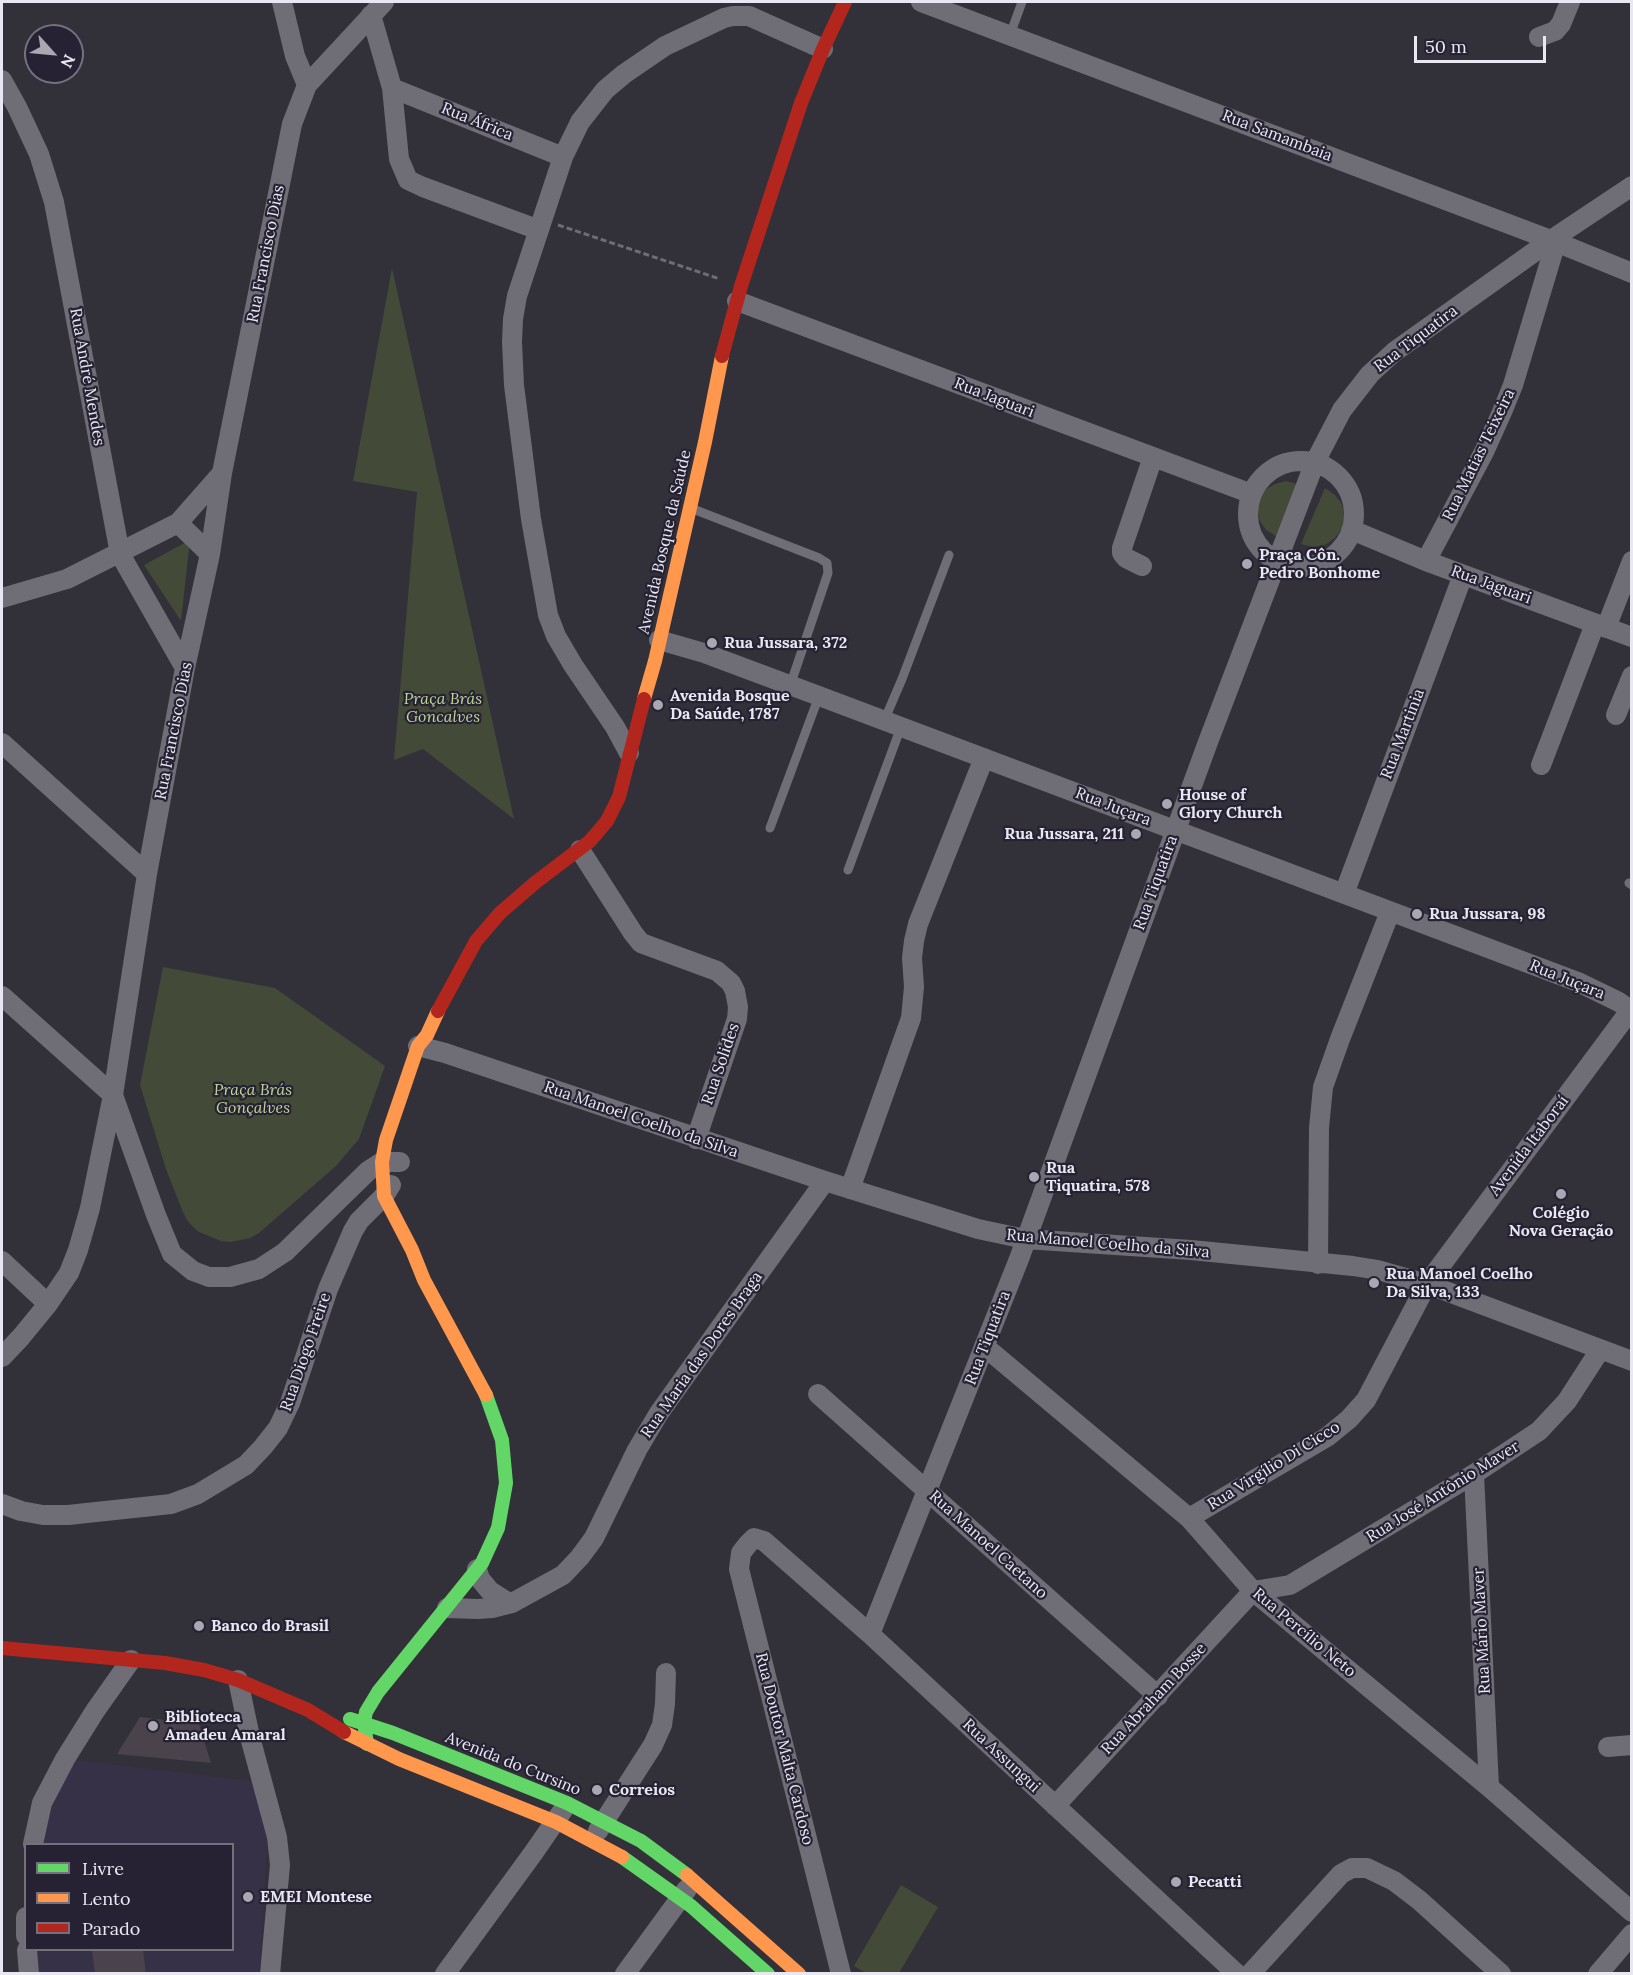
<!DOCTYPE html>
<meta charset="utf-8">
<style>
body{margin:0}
#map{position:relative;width:1633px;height:1975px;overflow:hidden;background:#323039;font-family:Lora,serif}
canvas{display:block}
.frame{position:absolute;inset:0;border:3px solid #e9e7f2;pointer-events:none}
.legend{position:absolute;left:24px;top:1843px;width:210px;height:108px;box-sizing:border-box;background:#262233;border:2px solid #74717f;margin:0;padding:8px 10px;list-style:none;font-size:18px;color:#e9e7f2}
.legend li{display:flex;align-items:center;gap:12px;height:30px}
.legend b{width:30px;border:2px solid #74717f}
.north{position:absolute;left:24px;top:24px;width:60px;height:60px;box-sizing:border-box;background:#262233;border:2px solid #74717f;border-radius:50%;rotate:117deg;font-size:16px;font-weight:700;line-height:24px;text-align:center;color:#e9e7f2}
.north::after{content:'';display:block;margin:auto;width:21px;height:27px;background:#a9a7b1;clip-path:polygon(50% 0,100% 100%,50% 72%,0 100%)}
.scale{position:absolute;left:1414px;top:36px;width:132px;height:27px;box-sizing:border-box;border:3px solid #e9e7f2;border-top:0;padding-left:8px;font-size:18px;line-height:21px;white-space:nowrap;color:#e9e7f2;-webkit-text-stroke:4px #262233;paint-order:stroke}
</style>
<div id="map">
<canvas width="1633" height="1975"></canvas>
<div class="frame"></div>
<ul class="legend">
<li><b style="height:8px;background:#63d668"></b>Livre</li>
<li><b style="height:8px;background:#ff974d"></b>Lento</li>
<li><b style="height:8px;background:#b3261e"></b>Parado</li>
</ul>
<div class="north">N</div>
<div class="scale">50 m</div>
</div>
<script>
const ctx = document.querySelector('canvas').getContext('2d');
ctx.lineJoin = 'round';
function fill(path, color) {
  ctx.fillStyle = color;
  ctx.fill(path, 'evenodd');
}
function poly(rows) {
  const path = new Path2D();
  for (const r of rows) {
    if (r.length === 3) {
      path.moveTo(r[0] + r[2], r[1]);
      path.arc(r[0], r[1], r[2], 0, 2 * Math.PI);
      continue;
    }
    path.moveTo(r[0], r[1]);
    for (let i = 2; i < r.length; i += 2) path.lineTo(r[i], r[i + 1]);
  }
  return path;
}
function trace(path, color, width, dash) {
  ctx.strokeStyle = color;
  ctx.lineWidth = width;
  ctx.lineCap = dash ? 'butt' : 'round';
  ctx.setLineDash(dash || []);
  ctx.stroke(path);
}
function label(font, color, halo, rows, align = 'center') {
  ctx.font = font + ' Lora,serif';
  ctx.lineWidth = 4.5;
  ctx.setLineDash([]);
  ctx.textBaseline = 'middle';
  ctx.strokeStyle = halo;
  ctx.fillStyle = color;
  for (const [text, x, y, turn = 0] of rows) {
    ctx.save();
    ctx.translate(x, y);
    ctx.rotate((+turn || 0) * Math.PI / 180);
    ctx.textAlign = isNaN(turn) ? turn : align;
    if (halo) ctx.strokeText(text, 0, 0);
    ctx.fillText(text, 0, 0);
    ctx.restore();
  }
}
fill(poly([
 [73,1760,253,1781,268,1828,260,1973,37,1973,35,1950,232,1950,232,1844,43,1844,44,1827]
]), '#363147');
fill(poly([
 [392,268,514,819,423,749,394,760,417,492,353,481],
 [1286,481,1297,484,1276,536,1266,530,1260,521,1257,510,1259,499,1265,490,1275,484],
 [1325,488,1335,495,1342,504,1344,516,1342,528,1335,538,1325,545,1313,547,1301,544],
 [190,540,181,621,144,565],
 [163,967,275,988,385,1066,359,1139,336,1166,259,1233,250,1238,231,1242,221,1241,199,1232,193,1227,187,1220,182,1210,166,1169,140,1085],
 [901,1885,938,1907,899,1973,866,1973,854,1966]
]), '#434b38');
fill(poly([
 [140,1717,199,1724,211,1763,117,1754],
 [92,1950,143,1950,146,1974,95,1974]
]), '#4a434b');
trace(poly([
 [558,225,720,279]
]), '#6e6c74', 3, [6, 3]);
trace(poly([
 [1010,35,1022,2],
 [693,509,819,558,827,563,828,573,790,686],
 [884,721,902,679,949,555],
 [770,828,819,696],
 [848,870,901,727],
 [1629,883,1632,885]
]), '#6f6d75', 9);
trace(poly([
 [282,2,295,56,307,85],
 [921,2,1551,240,1632,273],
 [371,15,392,88,399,159,408,180,423,187,539,230],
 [1539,37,1555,31,1561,24,1570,2],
 [2,80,17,107,39,154,54,202,120,554,185,668],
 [392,88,563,157],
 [737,301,1252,494],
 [1301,514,53],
 [178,523,210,554],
 [1352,530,1426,561,1632,637],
 [1426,561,1484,452,1502,412,1513,385,1556,242],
 [1142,566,1126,558,1122,553,1122,548,1153,457],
 [2,598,67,579,178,523,222,473],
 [1606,628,1632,561],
 [659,640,704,653,819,696,1578,982,1619,1002,1630,1010],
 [1616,715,1632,676],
 [2,743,147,874],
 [629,753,615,727,573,665,556,636,548,615,531,519,514,385,512,342,513,319,517,296,563,157,580,122,605,90,624,74,665,46,724,18,733,16,749,16,823,49],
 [1541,765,1595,624],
 [580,850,633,933,641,943,717,971,731,983,735,991,738,1007,737,1019,696,1139],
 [1344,894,1463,575],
 [2,996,113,1095,156,1215,172,1254,193,1271,209,1277,230,1277,259,1269,285,1252,368,1171,382,1162,400,1162],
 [418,1046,445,1053,825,1181,978,1229,1025,1239,1191,1250,1353,1266,1378,1270,1427,1284,1632,1361],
 [850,1189,911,1018,914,987,912,958,914,941,918,924,984,758],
 [2,1261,48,1304],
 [1318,1264,1319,1128,1323,1087,1340,1039,1390,912],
 [984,1346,1189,1518,1253,1591,1489,1787,1632,1912],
 [2,1357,21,1337,48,1304,69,1273,78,1250,90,1208,113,1095,147,874,185,668,210,554,222,473,292,124,307,85,384,2],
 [818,1394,1158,1696],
 [1474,1474,1489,1787],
 [2,1504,21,1511,43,1515,68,1515,171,1504,198,1494,246,1465,263,1447,278,1428,290,1403,328,1289,353,1231,359,1221,384,1196,391,1185],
 [1189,1518,1327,1437,1349,1419,1366,1400,1427,1284,1632,1008],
 [477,1569,480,1579,490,1591,504,1600,512,1603],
 [447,1608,478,1609,492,1608,512,1603,563,1575,580,1557,594,1538,637,1450,659,1413,825,1181],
 [870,1634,1019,1259,1208,742,1315,462,1342,410,1370,374,1394,352,1551,240,1632,186],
 [238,1680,250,1737,277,1837,280,1865,270,1974],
 [1608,1747,1632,1745],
 [1055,1806,1253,1591,1290,1585,1474,1474,1539,1431,1567,1401,1600,1350],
 [598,1831,653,1745,662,1725,665,1704,666,1673],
 [33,1844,42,1803,65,1759,95,1711,131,1660],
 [26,1917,26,1936],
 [27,1950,29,1974],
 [445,1974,534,1852,563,1810],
 [625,1974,687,1889],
 [841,1974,739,1569,741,1553,748,1544,754,1538,764,1541,870,1634,1237,1974],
 [1250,1974,1341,1874,1352,1868,1367,1868,1394,1881,1419,1900,1501,1974],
 [1598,1974,1632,1934]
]), '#6f6d75', 20);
trace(poly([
 [350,1719,393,1733,567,1803,641,1841,687,1875],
 [367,1744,364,1722,366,1712,378,1692,482,1563,498,1528,506,1483,502,1440,486,1395],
 [622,1857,691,1906,768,1974]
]), '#63d668', 14);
trace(poly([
 [644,699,655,661,705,442,722,356],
 [438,1011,427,1035,418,1046,386,1140,382,1162,384,1196,412,1250,424,1280,486,1395],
 [344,1732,399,1759,556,1822,622,1857],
 [687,1875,799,1974]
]), '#ff974d', 14);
trace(poly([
 [722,356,741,286,801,103,823,49,845,2],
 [438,1011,476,941,500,913,536,882,590,841,607,821,619,797,644,699],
 [2,1648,165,1663,204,1670,238,1680,308,1710,344,1732]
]), '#b3261e', 14);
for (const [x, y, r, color] of [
 [1247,564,6,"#a9a7b1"],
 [712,643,6,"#a9a7b1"],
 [658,705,6,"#a9a7b1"],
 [1167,804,6,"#a9a7b1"],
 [1136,834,6,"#a9a7b1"],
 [1417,914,6,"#a9a7b1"],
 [1034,1177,6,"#a9a7b1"],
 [1561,1194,6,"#a9a7b1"],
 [1374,1283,6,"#a9a7b1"],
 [199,1626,6,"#a9a7b1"],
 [153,1726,6,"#a9a7b1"],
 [597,1790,6,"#a9a7b1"],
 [1176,1882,6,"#a9a7b1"],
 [248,1897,6,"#a9a7b1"]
]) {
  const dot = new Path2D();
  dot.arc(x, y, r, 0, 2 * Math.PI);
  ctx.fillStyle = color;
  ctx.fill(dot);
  trace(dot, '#262233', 2);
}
label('16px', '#e9e7f2', '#262233', [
 ["Rua África",477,122,22],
 ["Rua Samambaia",1277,136,21],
 ["Rua Francisco Dias",266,254,-79],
 ["Rua Tiquatira",1416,339,-37],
 ["Rua André Mendes",87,377,80],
 ["Rua Jaguari",994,398,21],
 ["Rua Matias Teixeira",1479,455,-64],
 ["Avenida Bosque da Saúde",665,542,-77],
 ["Rua Jaguari",1491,585,20],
 ["Rua Francisco Dias",174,731,-79],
 ["Rua Martinia",1403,734,-69],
 ["Rua Juçara",1113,807,21],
 ["Rua Tiquatira",1156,883,-70],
 ["Rua Juçara",1567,980,22],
 ["Rua Solides",721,1064,-71],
 ["Rua Manoel Coelho da Silva",641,1120,19],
 ["Avenida Itaboraí",1529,1146,-53],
 ["Rua Manoel Coelho da Silva",1108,1244,5],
 ["Rua Tiquatira",988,1338,-69],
 ["Rua Diogo Freire",306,1352,-71],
 ["Rua Maria das Dores Braga",702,1355,-55],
 ["Rua Virgílio Di Cicco",1274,1466,-32],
 ["Rua José Antônio Maver",1443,1492,-32],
 ["Rua Manoel Caetano",988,1545,42],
 ["Rua Mário Maver",1482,1631,-93],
 ["Rua Percílio Neto",1304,1633,40],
 ["Rua Abraham Bosse",1154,1699,-47],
 ["Rua Doutor Malta Cardoso",784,1749,76],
 ["Rua Assungui",1001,1756,43],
 ["Avenida do Cursino",513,1764,22]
]);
label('bold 16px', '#e9e7f2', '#262233', [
 ["Praça Côn.",1259,555],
 ["Pedro Bonhome",1259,573],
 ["Rua Jussara, 372",724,643],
 ["Avenida Bosque",670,696],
 ["Da Saúde, 1787",670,714],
 ["House of",1179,795],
 ["Glory Church",1179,813],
 ["Rua Jussara, 211",1124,834,"right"],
 ["Rua Jussara, 98",1429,914],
 ["Rua",1046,1168],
 ["Tiquatira, 578",1046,1186],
 ["Colégio",1561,1213,"center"],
 ["Nova Geração",1561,1231,"center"],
 ["Rua Manoel Coelho",1386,1274],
 ["Da Silva, 133",1386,1292],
 ["Banco do Brasil",211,1626],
 ["Biblioteca",165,1717],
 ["Amadeu Amaral",165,1735],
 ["Correios",609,1790],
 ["Pecatti",1188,1882],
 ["EMEI Montese",260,1897]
], 'left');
label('italic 16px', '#bfd597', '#262233', [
 ["Praça Brás",443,699],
 ["Goncalves",443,717],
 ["Praça Brás",253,1090],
 ["Gonçalves",253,1108]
]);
</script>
